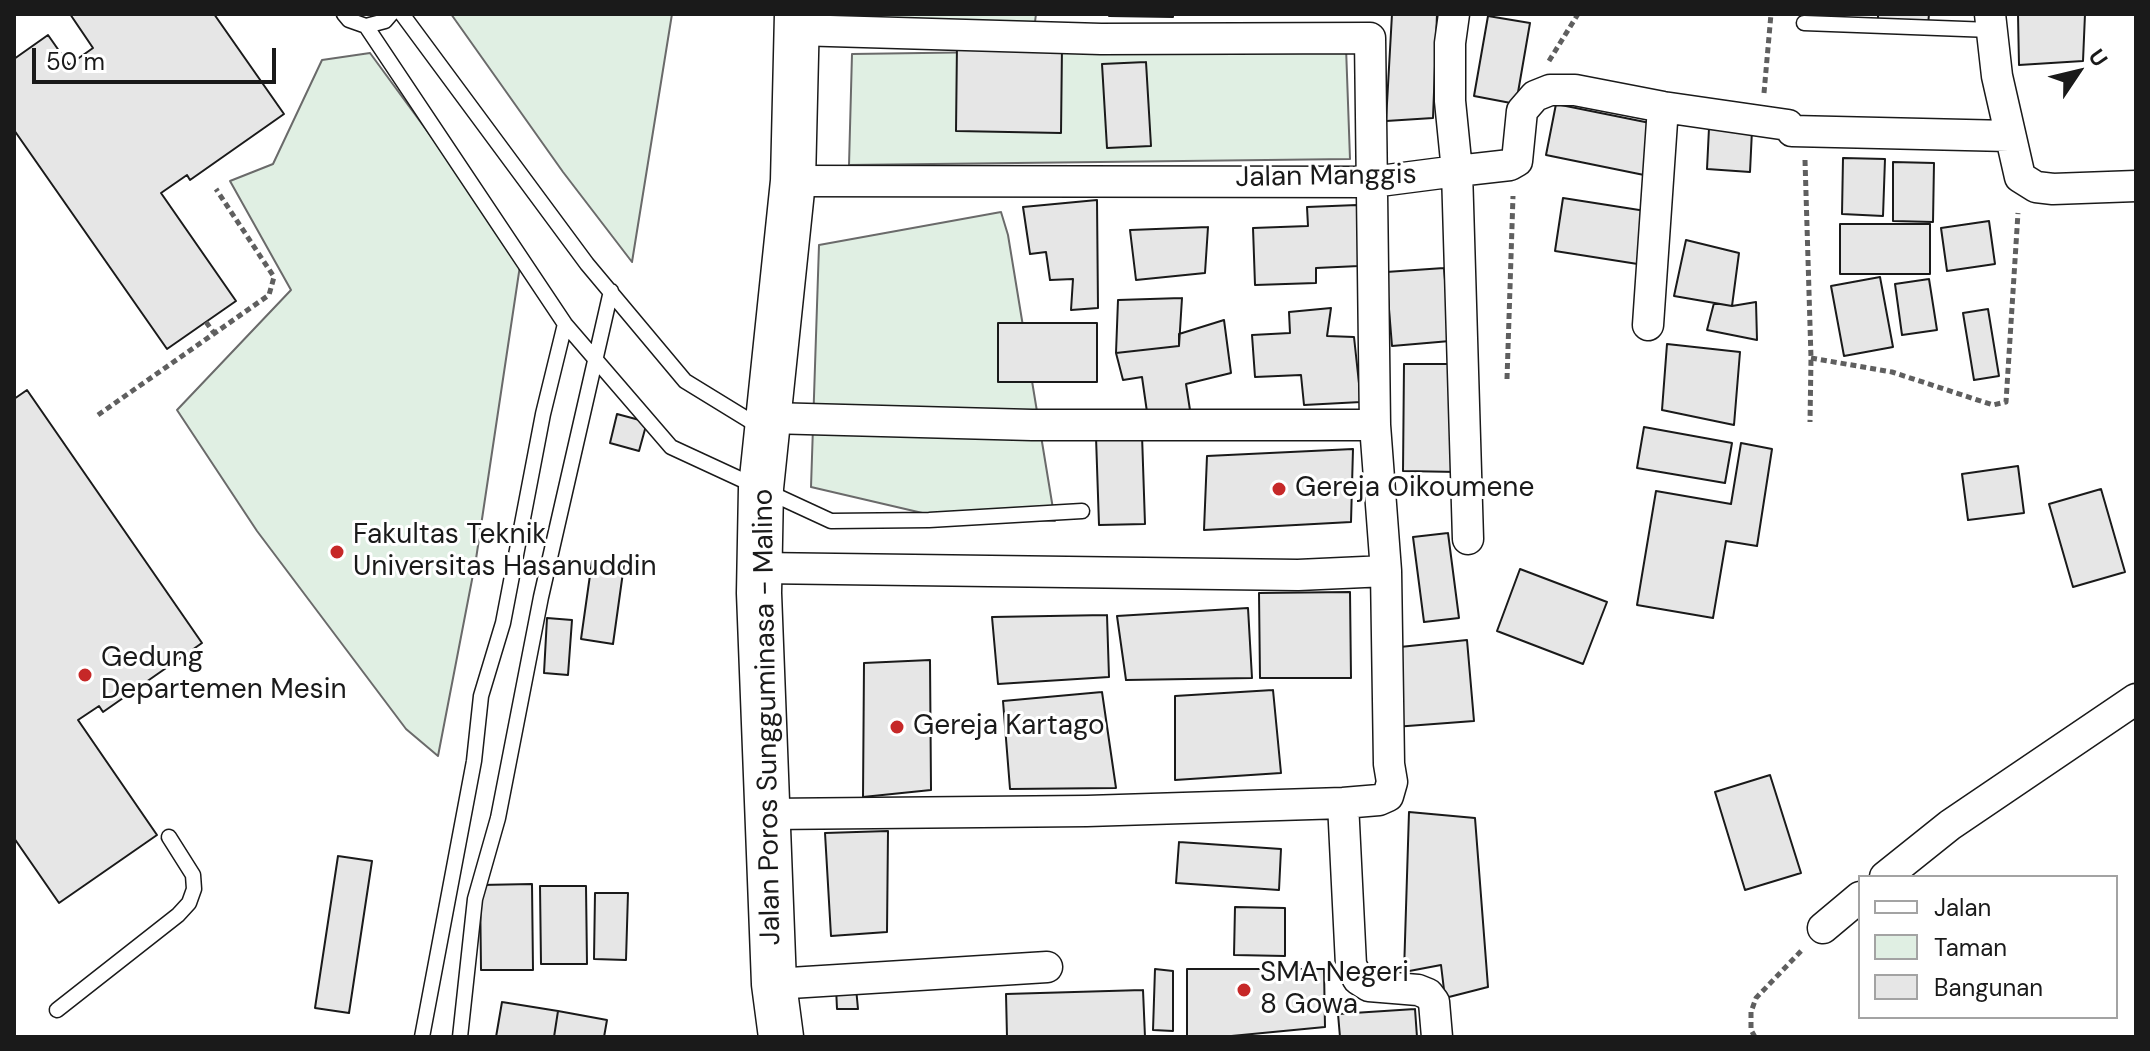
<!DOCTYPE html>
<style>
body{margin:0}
#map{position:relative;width:2150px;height:1051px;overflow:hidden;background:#fff;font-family:"DM Sans",sans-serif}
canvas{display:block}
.frame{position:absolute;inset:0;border:16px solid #1a1a1a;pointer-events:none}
.legend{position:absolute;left:1858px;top:875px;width:260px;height:144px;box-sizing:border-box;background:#fff;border:2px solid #a3a3a3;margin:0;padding:10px 14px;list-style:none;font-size:24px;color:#1a1a1a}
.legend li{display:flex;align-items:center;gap:16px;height:40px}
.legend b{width:40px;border:2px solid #a3a3a3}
.north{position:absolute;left:2038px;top:32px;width:80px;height:80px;-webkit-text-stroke:6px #fff;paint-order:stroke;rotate:55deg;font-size:22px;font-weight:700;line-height:32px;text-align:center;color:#1a1a1a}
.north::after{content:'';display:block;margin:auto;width:28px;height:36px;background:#1a1a1a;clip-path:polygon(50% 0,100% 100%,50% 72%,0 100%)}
.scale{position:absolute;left:32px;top:48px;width:244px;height:36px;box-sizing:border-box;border:4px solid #1a1a1a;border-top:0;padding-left:10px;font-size:24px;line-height:28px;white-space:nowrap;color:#1a1a1a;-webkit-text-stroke:6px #fff;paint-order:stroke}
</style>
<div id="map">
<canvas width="2150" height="1051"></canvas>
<div class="frame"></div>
<ul class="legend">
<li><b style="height:10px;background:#fff"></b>Jalan</li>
<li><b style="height:22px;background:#e0efe3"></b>Taman</li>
<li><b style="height:22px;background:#e6e6e6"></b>Bangunan</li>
</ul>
<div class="north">U</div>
<div class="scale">50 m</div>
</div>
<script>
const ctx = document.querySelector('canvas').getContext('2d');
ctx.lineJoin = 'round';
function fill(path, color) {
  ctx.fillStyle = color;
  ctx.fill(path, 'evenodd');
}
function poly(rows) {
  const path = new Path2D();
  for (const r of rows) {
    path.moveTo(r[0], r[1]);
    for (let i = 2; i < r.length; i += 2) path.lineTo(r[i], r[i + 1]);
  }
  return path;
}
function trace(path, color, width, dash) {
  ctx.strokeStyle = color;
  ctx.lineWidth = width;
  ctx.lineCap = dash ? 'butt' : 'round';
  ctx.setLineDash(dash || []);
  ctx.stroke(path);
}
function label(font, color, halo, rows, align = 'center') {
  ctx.font = font + ' "DM Sans",sans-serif';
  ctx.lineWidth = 6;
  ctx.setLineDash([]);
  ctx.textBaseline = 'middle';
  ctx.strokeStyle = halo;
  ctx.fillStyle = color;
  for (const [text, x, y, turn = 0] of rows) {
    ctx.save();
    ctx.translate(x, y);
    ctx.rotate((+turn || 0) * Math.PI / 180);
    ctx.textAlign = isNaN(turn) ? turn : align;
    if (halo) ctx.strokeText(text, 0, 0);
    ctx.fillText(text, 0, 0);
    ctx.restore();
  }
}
const green = poly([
 [451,14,672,14,632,262,563,172,451,14],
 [852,14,1036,14,1035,22,851,21,852,14],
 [1346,47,1350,159,849,165,852,54,1346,47],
 [370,53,521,259,476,559,438,756,406,729,257,531,177,410,291,290,230,181,273,164,322,60,370,53],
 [1001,212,1008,235,1055,521,931,515,811,487,819,245,1001,212]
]);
fill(green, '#e0efe3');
trace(green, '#6a6a6a', 2);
const building = poly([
 [70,14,214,14,284,114,190,180,187,175,161,193,236,301,167,349,14,130,14,59,48,35,69,65,93,48,70,14],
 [1109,14,1173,14,1173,17,1109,16,1109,14],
 [1392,14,1437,14,1433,118,1386,121,1392,14],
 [1878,14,1929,14,1928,25,1878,24,1878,14],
 [2018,14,2085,14,2083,61,2019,65,2018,14],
 [1488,16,1530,23,1516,104,1474,96,1488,16],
 [957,43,1062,46,1061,133,956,131,957,43],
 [1146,62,1151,146,1107,148,1102,64,1146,62],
 [1556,104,1655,124,1644,175,1546,155,1556,104],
 [1709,128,1752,130,1750,172,1707,169,1709,128],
 [1843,158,1885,159,1883,216,1842,214,1843,158],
 [1893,162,1934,163,1933,222,1893,221,1893,162],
 [1563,198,1652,212,1644,265,1555,251,1563,198],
 [1097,200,1098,308,1071,310,1073,279,1050,280,1046,252,1030,254,1023,207,1097,200],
 [1357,205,1359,266,1316,268,1316,283,1255,285,1253,228,1308,226,1307,207,1357,205],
 [1989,221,1995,264,1947,271,1941,228,1989,221],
 [1840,224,1930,224,1930,274,1840,274,1840,224],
 [1208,227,1205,273,1136,280,1130,230,1208,227],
 [1686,240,1739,253,1732,306,1674,296,1686,240],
 [1444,268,1450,341,1392,346,1386,272,1444,268],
 [1880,277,1893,347,1844,356,1831,286,1880,277],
 [1929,279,1937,330,1902,335,1895,284,1929,279],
 [1182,298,1179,346,1116,353,1118,300,1182,298],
 [1756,302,1757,340,1707,330,1714,303,1732,306,1756,302],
 [1331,308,1327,336,1354,337,1361,402,1304,405,1301,375,1255,377,1252,335,1290,333,1289,312,1331,308],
 [1988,309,1999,376,1974,380,1963,313,1988,309],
 [1224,320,1231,373,1186,384,1190,410,1147,412,1142,377,1123,380,1116,353,1179,346,1179,334,1224,320],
 [998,323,1097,323,1097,382,998,382,998,323],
 [1667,344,1740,352,1734,425,1662,410,1667,344],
 [1404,364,1463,364,1458,472,1403,471,1404,364],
 [27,390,202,643,103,712,99,706,78,720,157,835,59,903,14,838,14,399,27,390],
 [617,414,647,422,639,451,610,443,617,414],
 [1644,427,1732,443,1725,483,1637,468,1644,427],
 [1142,435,1145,524,1099,525,1096,437,1142,435],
 [1741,443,1772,449,1757,546,1726,541,1713,618,1637,605,1656,491,1731,504,1741,443],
 [1353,449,1351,522,1204,530,1207,456,1353,449],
 [2018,466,2024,513,1968,520,1962,474,2018,466],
 [2101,489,2125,572,2073,587,2049,504,2101,489],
 [1448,533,1459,618,1424,622,1413,537,1448,533],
 [592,561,624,565,613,644,581,639,592,561],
 [1520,569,1607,602,1583,664,1497,631,1520,569],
 [1350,592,1351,678,1260,678,1259,593,1350,592],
 [1248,608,1252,678,1126,680,1117,616,1248,608],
 [1107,615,1109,677,998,684,992,617,1107,615],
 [547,618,572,620,568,675,544,673,547,618],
 [1467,640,1474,721,1394,727,1400,647,1467,640],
 [930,660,931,790,863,797,864,663,930,660],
 [1273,690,1281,773,1175,780,1175,696,1273,690],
 [1102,692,1116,788,1010,789,1003,701,1102,692],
 [1770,775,1801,873,1745,890,1715,792,1770,775],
 [1409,812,1475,818,1488,987,1445,998,1441,965,1404,972,1409,812],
 [888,831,887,932,831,936,825,833,888,831],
 [1179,842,1281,849,1279,890,1176,883,1179,842],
 [338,856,372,861,349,1013,315,1008,338,856],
 [532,884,533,970,481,970,480,885,532,884],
 [540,886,586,886,587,964,541,964,540,886],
 [595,893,628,893,626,960,594,959,595,893],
 [1235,907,1285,908,1285,956,1234,955,1235,907],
 [1155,969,1173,971,1173,1031,1153,1030,1155,969],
 [1187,969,1324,969,1325,1027,1221,1037,1187,1037,1187,969],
 [836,987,856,988,858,1009,837,1009,836,987],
 [1143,990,1145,1037,1007,1037,1006,994,1143,990],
 [502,1002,558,1011,554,1037,496,1037,502,1002],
 [1415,1009,1417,1037,1340,1037,1338,1014,1415,1009],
 [558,1011,607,1020,604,1037,554,1037,558,1011]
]);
fill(building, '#e6e6e6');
trace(building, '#1a1a1a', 2);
const lane = poly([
 [344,14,349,20,366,26,385,21,391,14],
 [402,14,587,264,685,381,760,427],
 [1804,23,1991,30],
 [366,26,565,324,671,447,831,521,929,520,1082,511],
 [57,1010,178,915,189,903,194,889,193,875,169,837],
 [422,1037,474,761,481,696,503,623,543,414,565,324],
 [460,1037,475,899,498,818,541,597,611,291]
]);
const street = poly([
 [1990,14,1997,76,2020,177,2036,187,2053,189,2136,186],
 [793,181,1372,182,1457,171,1450,101,1450,43,1454,14],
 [1648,325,1663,107],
 [769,418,1032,425,1375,425],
 [1468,539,1457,171,1510,165,1517,161,1522,111,1535,96,1550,90,1575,90,1663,107,1788,125,1792,131,2009,136],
 [759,568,1298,575,1386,571],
 [1343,803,1351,965,1358,979,1369,986,1418,990,1428,994,1434,1002,1437,1037],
 [768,814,1087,811,1343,803,1379,800,1388,796,1392,782,1389,764,1386,571,1375,425,1370,38,1101,39,796,30],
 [1885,877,1950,825,2136,699],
 [1823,928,1860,897],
 [774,984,1047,967]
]);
const primary = poly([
 [781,1037,774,984,759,593,761,488,793,181,797,14]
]);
trace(lane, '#1a1a1a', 17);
trace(street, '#1a1a1a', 33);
trace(primary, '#1a1a1a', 47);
trace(poly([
 [1549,61,1578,14],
 [1764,93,1771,14],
 [1805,160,1811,358,1810,422],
 [206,322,214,333],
 [1811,358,1892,372,1993,405,2006,402,2018,213],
 [1507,379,1513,196],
 [98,415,269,295,274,277,216,189],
 [1755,1037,1751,1030,1751,1012,1756,998,1803,949]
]), '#5f5f5f', 5, [6, 4]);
trace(lane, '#fff', 14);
trace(street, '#fff', 30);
trace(primary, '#fff', 44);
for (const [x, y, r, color] of [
 [1279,489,8,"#c62828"],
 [337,552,8,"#c62828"],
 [85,675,8,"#c62828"],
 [897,727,8,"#c62828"],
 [1244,990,8,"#c62828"]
]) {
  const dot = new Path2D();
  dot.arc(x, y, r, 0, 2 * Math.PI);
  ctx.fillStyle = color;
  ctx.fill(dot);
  trace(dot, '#fff', 3);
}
label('28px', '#1a1a1a', '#fff', [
 ["Jalan Manggis",1326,177,-1],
 ["Jalan Poros Sungguminasa - Malino",768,717,-91]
]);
label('28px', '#1a1a1a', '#fff', [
 ["Gereja Oikoumene",1295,489],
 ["Fakultas Teknik",353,536],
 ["Universitas Hasanuddin",353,568],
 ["Gedung",101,659],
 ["Departemen Mesin",101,691],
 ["Gereja Kartago",913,727],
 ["SMA Negeri",1260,974],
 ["8 Gowa",1260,1006]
], 'left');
</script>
